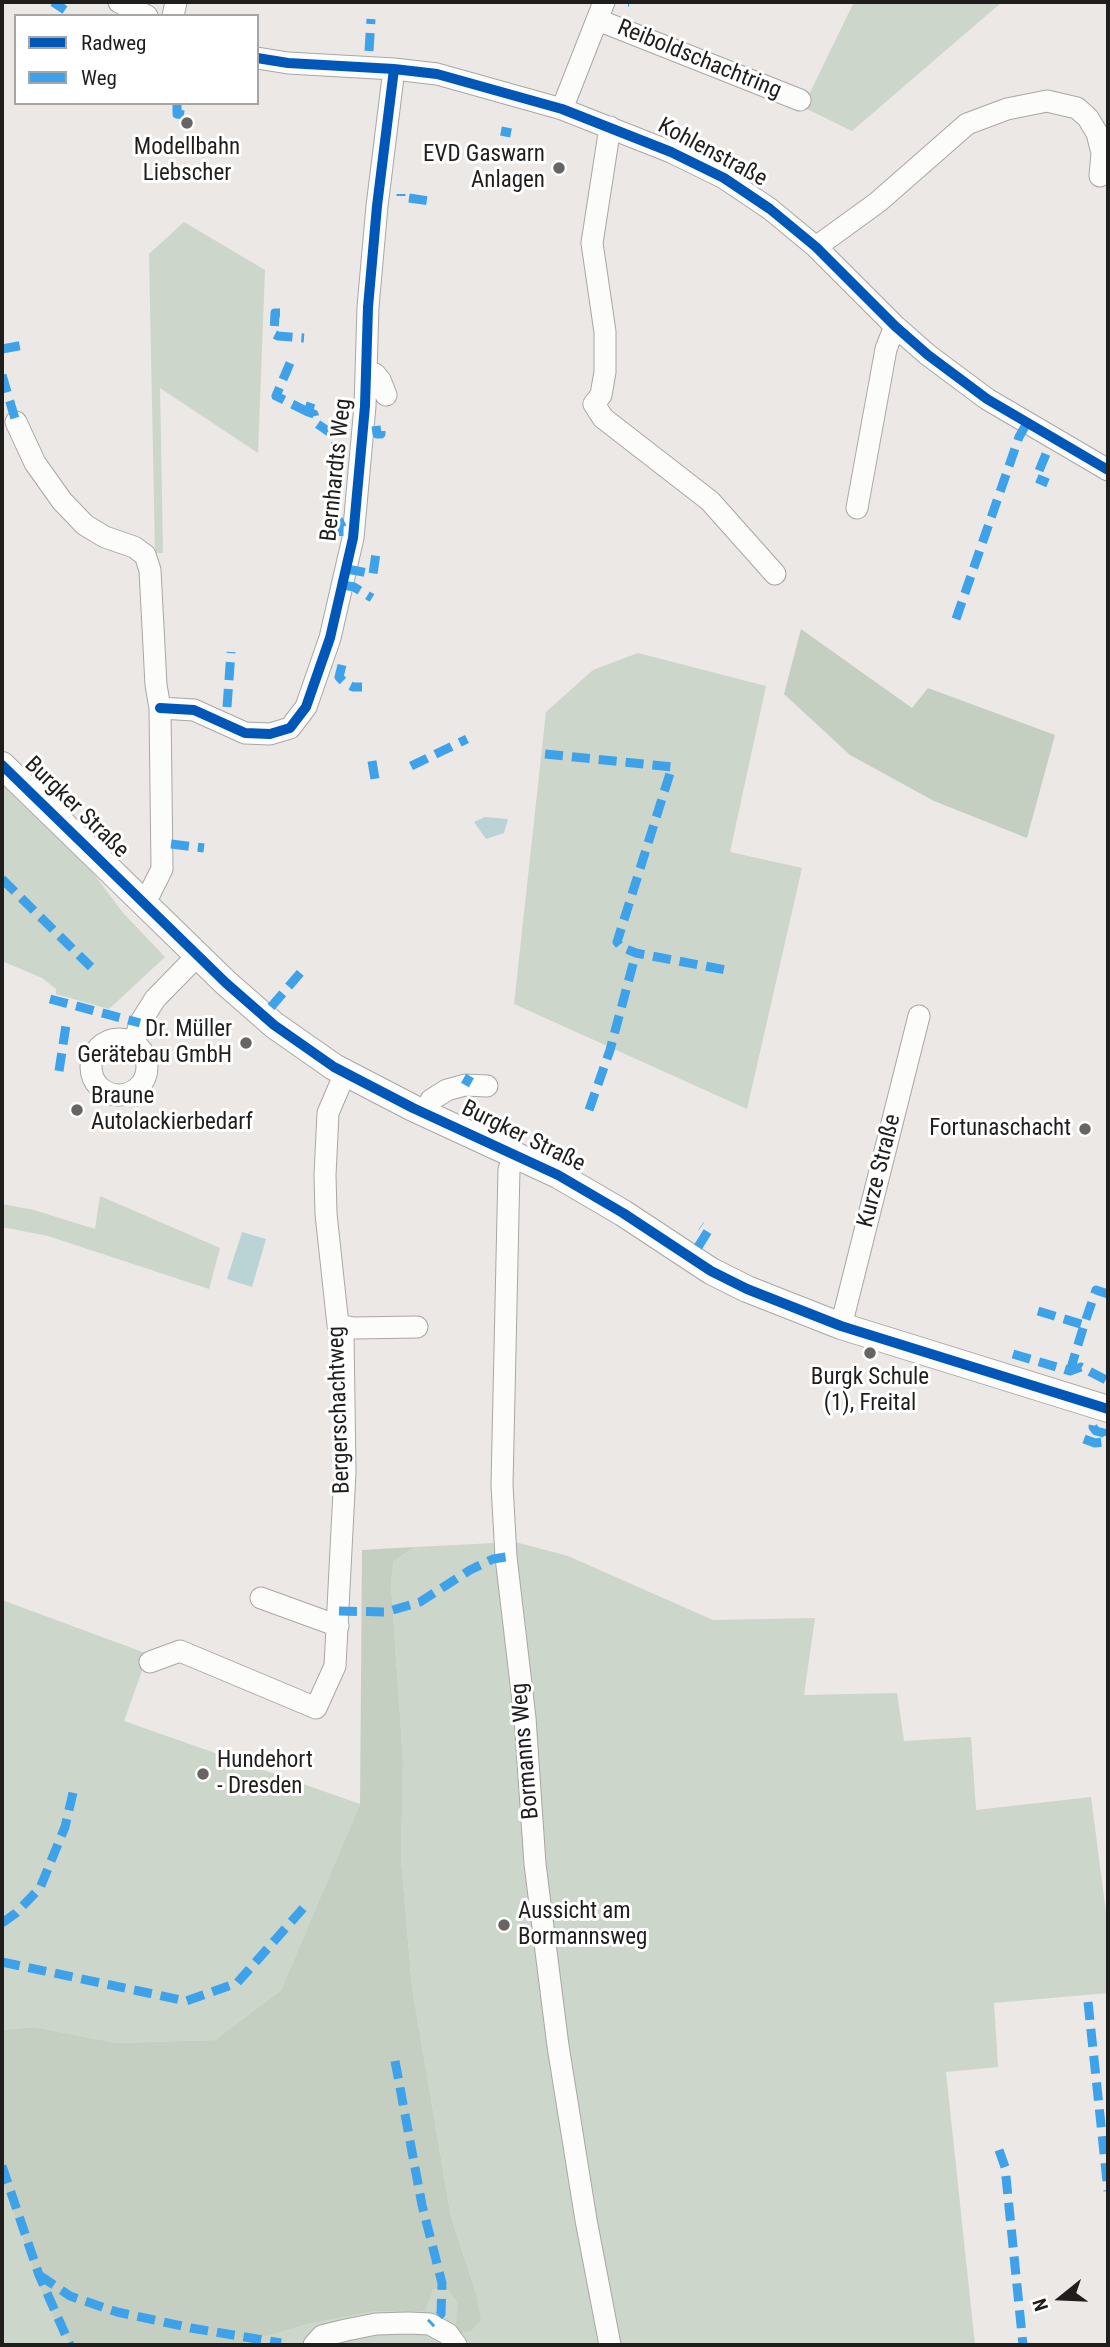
<!DOCTYPE html>
<meta charset="utf-8">
<style>
body{margin:0}
#map{position:relative;width:1110px;height:2347px;overflow:hidden;background:#ebe8e6;font-family:"Roboto Condensed",sans-serif}
canvas{display:block}
.frame{position:absolute;inset:0;border:4px solid #201e1d;pointer-events:none}
.legend{position:absolute;left:14px;top:14px;width:245px;height:91px;box-sizing:border-box;background:#fff;border:2px solid #a6a5a5;margin:0;padding:9px 12px;list-style:none;font-size:21px;color:#201e1d}
.legend li{display:flex;align-items:center;gap:14px;height:35px}
.legend b{width:35px;border:2px solid #a6a5a5}
.north{position:absolute;left:1026px;top:2263px;width:70px;height:70px;-webkit-text-stroke:5px #fff;paint-order:stroke;rotate:252deg;font-size:19px;font-weight:700;line-height:28px;text-align:center;color:#201e1d}
.north::after{content:'';display:block;margin:auto;width:24px;height:32px;background:#201e1d;clip-path:polygon(50% 0,100% 100%,50% 72%,0 100%)}
</style>
<div id="map">
<canvas width="1110" height="2347"></canvas>
<div class="frame"></div>
<ul class="legend">
<li><b style="height:9px;background:#0057b8"></b>Radweg</li>
<li><b style="height:9px;background:#3da2ea"></b>Weg</li>
</ul>
<div class="north">N</div>
</div>
<script>
const ctx = document.querySelector('canvas').getContext('2d');
ctx.lineJoin = 'round';
function fill(path, color) {
  ctx.fillStyle = color;
  ctx.fill(path, 'evenodd');
}
function poly(rows) {
  const path = new Path2D();
  for (const r of rows) {
    if (r.length === 3) {
      path.moveTo(r[0] + r[2], r[1]);
      path.arc(r[0], r[1], r[2], 0, 2 * Math.PI);
      continue;
    }
    path.moveTo(r[0], r[1]);
    for (let i = 2; i < r.length; i += 2) path.lineTo(r[i], r[i + 1]);
  }
  return path;
}
function trace(path, color, width, dash) {
  ctx.strokeStyle = color;
  ctx.lineWidth = width;
  ctx.lineCap = dash ? 'butt' : 'round';
  ctx.setLineDash(dash || []);
  ctx.stroke(path);
}
function label(font, color, halo, rows, align = 'center') {
  ctx.font = font + ' "Roboto Condensed",sans-serif';
  ctx.lineWidth = 6;
  ctx.setLineDash([]);
  ctx.textBaseline = 'middle';
  ctx.strokeStyle = halo;
  ctx.fillStyle = color;
  for (const [text, x, y, turn = 0] of rows) {
    ctx.save();
    ctx.translate(x, y);
    ctx.rotate((+turn || 0) * Math.PI / 180);
    ctx.textAlign = isNaN(turn) ? turn : align;
    if (halo) ctx.strokeText(text, 0, 0);
    ctx.fillText(text, 0, 0);
    ctx.restore();
  }
}
fill(poly([
 [854,2,1002,2,852,131,803,107],
 [184,222,265,270,258,453,160,388,163,553,155,553,149,254],
 [638,653,766,686,730,852,802,868,747,1109,514,1004,546,712,593,670],
 [2,783,93,873,124,914,165,957,109,1009,56,994,56,989,42,978,2,961],
 [100,1196,220,1248,209,1289,48,1236,2,1227,2,1204,34,1210,95,1229],
 [515,1542,568,1556,713,1620,815,1618,804,1695,897,1693,904,1741,971,1737,976,1810,1091,1797,1108,1928,1108,1993,994,2003,998,2067,946,2072,975,2345,237,2345,308,2324,376,2311,424,2311,432,2289,447,2290,458,2303,476,2293,451,2217,412,1987,401,1859,403,1760,391,1583,394,1561,414,1547],
 [2,1600,148,1654,124,1721,360,1804,281,1990,215,2040,117,2043,34,2027,2,2030],
 [2,2179,45,2302,71,2345,2,2345]
]), '#ccd6ca');
fill(poly([
 [801,629,912,708,928,688,1055,735,1027,838,934,801,850,755,784,694],
 [414,1547,394,1561,391,1583,403,1760,401,1859,412,1987,451,2217,476,2293,481,2320,471,2331,455,2333,458,2303,447,2290,433,2289,425,2311,376,2311,308,2324,237,2345,71,2345,45,2302,2,2179,2,2030,34,2027,117,2043,215,2040,281,1990,360,1804,362,1550]
]), '#c4cfc2');
fill(poly([
 [485,817,508,819,504,833,486,839,474,822],
 [242,1232,266,1239,252,1287,227,1279]
]), '#bad4d5');
const minor = poly([
 [119,2,147,16],
 [173,16,176,2],
 [598,20,800,100],
 [257,58,288,63,394,69,437,74,562,109,671,152,724,178,770,209,816,247,895,326,928,355,987,399,1108,470],
 [562,109,604,2],
 [610,127,592,243,605,332,605,372,601,395,594,404,603,418,710,501,775,574],
 [816,247,878,202,967,124,1007,109,1047,101,1077,108,1088,118,1097,133,1102,153,1100,176],
 [367,373,375,374,380,380,386,395],
 [16,422,35,463,62,501,85,525,105,537,134,547,145,555,150,570,156,685,160,708,162,869,150,893,142,902],
 [857,508,886,349,895,326],
 [160,708,194,710,245,733,270,734,290,728,306,707,330,638,353,538,365,406,368,307,377,206,394,69],
 [119,1067,28],
 [134,1043,140,1023,155,999,197,956],
 [426,1113,431,1100,447,1090,465,1085,487,1086],
 [517,1154,509,1169,502,1485,506,1557,525,1718,535,1864,558,2046,586,2220,610,2345],
 [338,1325,354,1328,417,1327],
 [841,1326,919,1016],
 [261,1598,338,1626],
 [150,1662,180,1651,316,1708,335,1666,345,1472,343,1333,338,1325,326,1214,325,1175,328,1113,345,1073],
 [314,2345,322,2336,346,2330,376,2324,408,2323,430,2324,448,2334,456,2345]
]);
const major = poly([
 [2,765,226,983,274,1025,334,1067,413,1108,558,1175,623,1213,711,1271,747,1289,841,1326,1108,1409]
]);
trace(minor, '#a9a7a6', 23);
trace(major, '#a9a7a6', 28);
trace(minor, '#fcfcfb', 21);
trace(major, '#fcfcfb', 26);
trace(poly([
 [53,2,65,10],
 [628,2,629,2],
 [369,51,371,19],
 [177,103,177,114,190,116],
 [501,131,511,133],
 [401,194,401,196],
 [409,198,429,201,429,198],
 [280,313,275,313,274,334,278,336,304,338],
 [2,349,24,345],
 [290,363,276,396,308,412],
 [2,375,16,422],
 [311,403,308,412,314,414,316,423,335,436,336,452],
 [376,426,377,434,381,434,381,431],
 [1046,454,1036,478,1048,483],
 [339,536,339,524,351,518],
 [347,569,373,574,376,553],
 [343,585,354,587,372,598],
 [956,619,1019,437,1027,423],
 [342,665,339,677,345,683,353,687,362,687],
 [227,707,231,652],
 [545,754,672,767,617,942,621,947,636,953,726,970],
 [372,761,376,785],
 [411,766,467,739],
 [171,844,204,848],
 [2,879,91,967],
 [50,999,140,1023],
 [271,1007,301,972],
 [59,1071,66,1025],
 [465,1085,470,1076],
 [589,1110,610,1050,636,953],
 [698,1247,708,1231,701,1226],
 [1038,1311,1084,1325,1096,1290,1108,1294],
 [1013,1354,1070,1371,1081,1367,1108,1381],
 [1070,1371,1084,1325],
 [1084,1439,1095,1443,1103,1442,1106,1438,1104,1433,1096,1431,1093,1427,1094,1422],
 [339,1611,386,1612,420,1602,470,1570,493,1559,506,1557],
 [2,1923,16,1913,40,1888,65,1827,75,1784],
 [2,1962,186,2001,237,1983,306,1905],
 [1088,2002,1108,2191],
 [395,2061,422,2205,442,2283,441,2314,430,2324],
 [999,2150,1005,2167,1023,2345],
 [2,2166,39,2275,70,2345],
 [39,2275,70,2296,117,2312,191,2328,281,2343]
]), '#3da2ea', 9, [18, 9]);
trace(poly([
 [257,58,288,63,394,69,437,74,562,109,671,152,724,178,770,209,816,247,895,326,928,355,987,399,1108,470],
 [160,708,194,710,245,733,270,734,290,728,306,707,330,638,353,538,365,406,368,307,377,206,394,69],
 [2,765,226,983,274,1025,334,1067,413,1108,558,1175,623,1213,711,1271,747,1289,841,1326,1108,1409]
]), '#0057b8', 10);
for (const [x, y, r, color] of [
 [187,123,7,"#676563"],
 [559,168,7,"#676563"],
 [246,1043,7,"#676563"],
 [77,1110,7,"#676563"],
 [1085,1129,7,"#676563"],
 [870,1353,7,"#676563"],
 [203,1774,7,"#676563"],
 [504,1925,7,"#676563"]
]) {
  const dot = new Path2D();
  dot.arc(x, y, r, 0, 2 * Math.PI);
  ctx.fillStyle = color;
  ctx.fill(dot);
  trace(dot, '#fff', 2.5);
}
label('23px', '#201e1d', '#fff', [
 ["Reiboldschachtring",699,60,22],
 ["Kohlenstraße",712,153,28],
 ["Bernhardts Weg",337,470,-84],
 ["Burgker Straße",76,808,44],
 ["Burgker Straße",523,1137,26],
 ["Kurze Straße",880,1171,-76],
 ["Bergerschachtweg",340,1410,-92],
 ["Bormanns Weg",526,1751,-95]
]);
label('23px', '#201e1d', '#fff', [
 ["Modellbahn",187,148,"center"],
 ["Liebscher",187,174,"center"],
 ["EVD Gaswarn",545,155],
 ["Anlagen",545,181],
 ["Dr. Müller",232,1030],
 ["Gerätebau GmbH",232,1056],
 ["Braune",91,1097,"left"],
 ["Autolackierbedarf",91,1123,"left"],
 ["Fortunaschacht",1071,1129],
 ["Burgk Schule",870,1378,"center"],
 ["(1), Freital",870,1404,"center"],
 ["Hundehort",217,1761,"left"],
 ["- Dresden",217,1787,"left"],
 ["Aussicht am",518,1912,"left"],
 ["Bormannsweg",518,1938,"left"]
], 'right');
</script>
